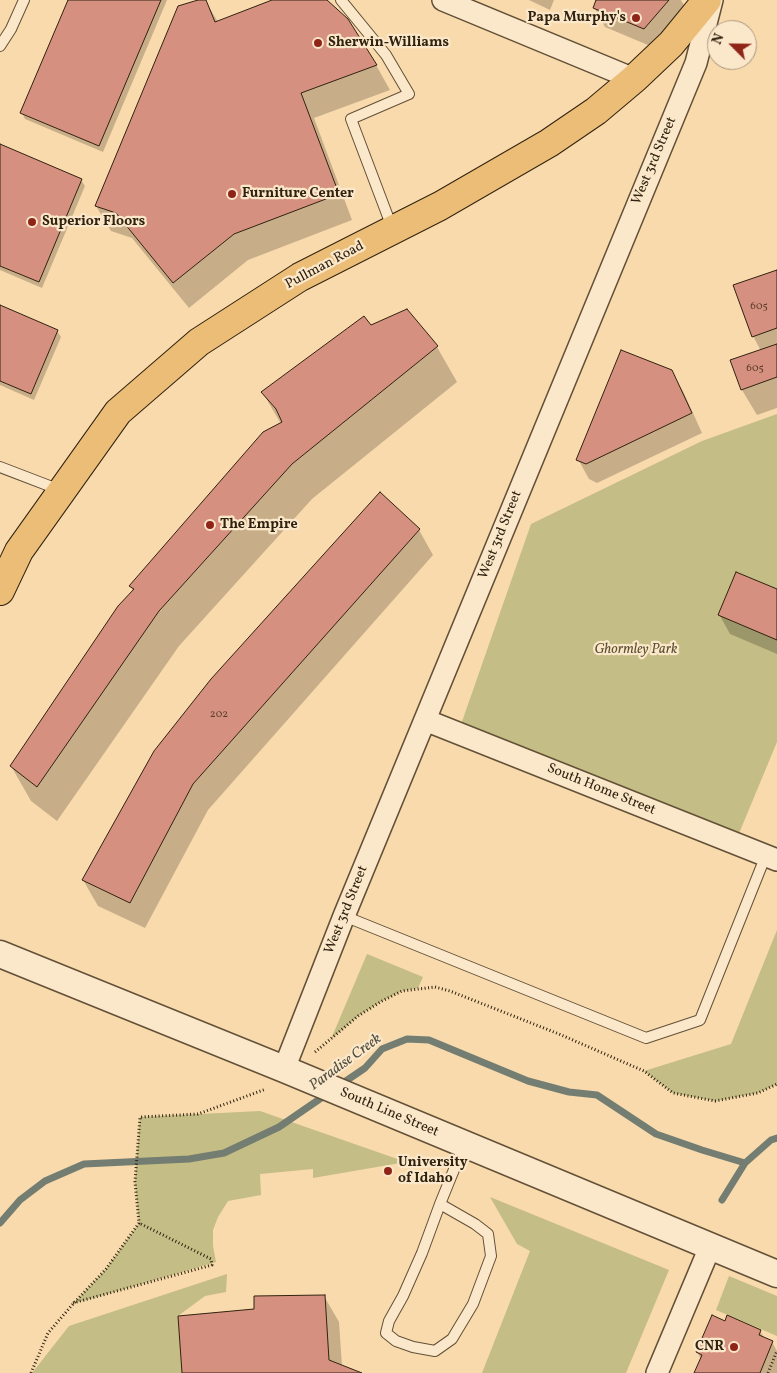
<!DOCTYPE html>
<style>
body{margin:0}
#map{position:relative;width:777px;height:1373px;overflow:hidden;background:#f9daac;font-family:Vollkorn,serif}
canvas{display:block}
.north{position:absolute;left:707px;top:20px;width:50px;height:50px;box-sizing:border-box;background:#fbe7c9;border:1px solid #aa987f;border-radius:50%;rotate:293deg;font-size:14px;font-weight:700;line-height:20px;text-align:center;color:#302210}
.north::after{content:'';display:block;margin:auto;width:18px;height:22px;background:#8f2418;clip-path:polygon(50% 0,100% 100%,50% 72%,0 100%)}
</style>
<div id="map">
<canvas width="777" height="1373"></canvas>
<div class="north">N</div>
</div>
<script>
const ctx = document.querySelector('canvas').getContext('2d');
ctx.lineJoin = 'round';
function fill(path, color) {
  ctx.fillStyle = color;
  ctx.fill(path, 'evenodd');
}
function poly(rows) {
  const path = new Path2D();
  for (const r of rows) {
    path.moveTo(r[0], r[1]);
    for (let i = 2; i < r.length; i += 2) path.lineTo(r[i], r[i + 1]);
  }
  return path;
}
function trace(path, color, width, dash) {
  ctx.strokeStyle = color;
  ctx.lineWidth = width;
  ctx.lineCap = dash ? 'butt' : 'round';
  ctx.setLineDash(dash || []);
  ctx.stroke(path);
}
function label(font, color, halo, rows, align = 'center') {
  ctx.font = font + ' Vollkorn,serif';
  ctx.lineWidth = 4.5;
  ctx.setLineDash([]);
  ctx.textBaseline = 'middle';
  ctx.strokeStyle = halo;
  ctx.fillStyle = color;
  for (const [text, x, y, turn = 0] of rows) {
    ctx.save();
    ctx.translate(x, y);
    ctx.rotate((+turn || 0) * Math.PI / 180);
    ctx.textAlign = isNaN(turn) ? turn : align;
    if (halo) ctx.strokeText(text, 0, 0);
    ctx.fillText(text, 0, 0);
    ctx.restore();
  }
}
fill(poly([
 [777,414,777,742,735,843,458,733,531,524,702,441],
 [777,930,777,1084,758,1093,715,1101,673,1093,644,1071,731,1044],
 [367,954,423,977,418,988,402,991,382,1001,358,1016,331,1039],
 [260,1111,406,1162,313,1178,313,1169,260,1174,261,1195,228,1201,218,1217,213,1230,213,1246,216,1262,73,1304,106,1269,139,1223,135,1182,140,1117],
 [490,1197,669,1270,626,1373,482,1373,530,1251,517,1244],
 [227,1274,226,1292,205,1296,178,1316,182,1373,32,1373,69,1326],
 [729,1276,777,1296,777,1336,716,1310]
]), '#c4bd85');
fill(poly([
 [69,0,167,0,103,152,25,119,22,113],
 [203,0,205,0,218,22,275,0,325,0,376,65,390,90,314,118,352,220,248,260,189,308,132,238,111,231,96,206],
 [529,0,554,0,550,10],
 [597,0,681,0,687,11,655,48,605,27,594,7],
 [0,146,81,180,85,186,42,288,0,270],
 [777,271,777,408,757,415,742,390,761,351,753,336],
 [0,307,57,331,61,337,34,400,0,385],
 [407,311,437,347,457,382,312,499,179,646,57,821,31,801,11,766,133,591,130,586,281,424,263,393,371,327],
 [671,371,683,391,702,433,597,483,589,479,578,459],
 [419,530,433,555,208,810,145,928,98,906,83,880],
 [777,590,777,654,730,634,719,614],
 [324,1296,339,1322,342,1366,359,1373,184,1373,256,1310],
 [725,1323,760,1331,765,1339,772,1342,777,1351,777,1373,695,1373,701,1359,697,1352]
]), '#0003');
trace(poly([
 [340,1085,365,1068,382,1049,407,1039,429,1040,528,1081,569,1092,597,1095,656,1134,702,1150,745,1163],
 [722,1200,745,1163,771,1140,777,1138],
 [0,1223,20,1200,45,1181,84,1164,189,1159,224,1153,279,1127,327,1094]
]), '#737d71', 7);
const building = poly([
 [68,0,161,0,99,146,20,113,68,0],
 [198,0,206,0,215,22,272,0,327,0,348,19,377,65,301,93,339,194,234,234,173,283,116,213,95,206,178,6,198,0],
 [596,0,669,0,644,29,593,8,596,0],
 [0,144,82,179,39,282,0,266,0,144],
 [777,270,777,328,752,337,733,285,777,270],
 [0,305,58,330,31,394,0,381,0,305],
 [407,309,438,346,292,464,159,611,37,787,10,766,118,606,134,589,129,586,263,432,282,422,276,409,261,392,364,316,371,325,407,309],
 [777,344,777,377,741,390,730,360,777,344],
 [621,350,672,370,692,413,586,464,576,460,621,350],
 [380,492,420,529,193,784,130,903,82,880,154,751,211,679,380,492],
 [736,572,777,589,777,640,718,615,736,572],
 [325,1295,329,1360,362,1373,182,1373,178,1316,254,1309,254,1296,325,1295],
 [712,1315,725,1321,727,1315,761,1330,759,1335,773,1341,760,1373,694,1373,702,1355,696,1352,712,1315]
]);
fill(building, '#d6907f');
trace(building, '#302210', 1);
const service = poly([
 [341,0,386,55,409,94,351,119,393,230],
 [0,46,11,29,24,0],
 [0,467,60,490],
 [344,916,646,1038,700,1020,766,855],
 [440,1204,475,1224,488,1234,491,1256,473,1304,452,1339,435,1351,413,1347,396,1341,386,1333,389,1321,403,1296,422,1253,440,1204,464,1145]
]);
const minor = poly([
 [443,0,634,79],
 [425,720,777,860],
 [284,1069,344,916,696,63,712,0],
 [657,1373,710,1247]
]);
const tertiary = poly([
 [0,954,284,1069,777,1274]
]);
const primary = poly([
 [0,591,19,551,118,412,199,342,300,277,440,206,549,143,596,111,634,79,671,44,707,0]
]);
trace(service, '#625037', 12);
trace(minor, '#625037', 24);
trace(tertiary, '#625037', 29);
trace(primary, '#302210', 30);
trace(poly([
 [315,1052,358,1016,382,1001,402,991,435,987,450,991,559,1034,644,1071,673,1093,715,1101,758,1093,777,1084],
 [73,1303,212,1265,211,1259,139,1223],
 [31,1373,48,1333,73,1304,106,1269,139,1223,135,1182,140,1117,198,1114,266,1089],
 [768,1373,777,1351]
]), '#302210', 3, [1, 2.5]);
trace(service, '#fbe7c9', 10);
trace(minor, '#fbe7c9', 21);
trace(tertiary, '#fbe7c9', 26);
trace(primary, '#ecbd76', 28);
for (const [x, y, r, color] of [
 [636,18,5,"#8f2418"],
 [318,43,5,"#8f2418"],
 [232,194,5,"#8f2418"],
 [32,222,5,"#8f2418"],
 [210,525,5,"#8f2418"],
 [388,1171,5,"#8f2418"],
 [734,1347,5,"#8f2418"]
]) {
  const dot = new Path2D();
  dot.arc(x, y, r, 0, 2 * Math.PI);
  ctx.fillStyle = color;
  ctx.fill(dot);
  trace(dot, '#fbe7c9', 2);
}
label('11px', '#5a3e2c', null, [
 ["605",759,307],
 ["605",755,369],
 ["202",219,715]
]);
label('bold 14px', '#302210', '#fbe7c9', [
 ["Papa Murphy's",626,18,"right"],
 ["Sherwin-Williams",328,43],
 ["Furniture Center",242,194],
 ["Superior Floors",42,222],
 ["The Empire",220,525],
 ["University",398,1163],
 ["of Idaho",398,1179],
 ["CNR",724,1347,"right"]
], 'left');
label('14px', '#302210', '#fbe7c9', [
 ["West 3rd Street",655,161,-67],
 ["Pullman Road",325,266,-28],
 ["West 3rd Street",501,535,-68],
 ["South Home Street",601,790,22],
 ["West 3rd Street",347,910,-68],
 ["South Line Street",389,1113,23]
]);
label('italic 14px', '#5c5033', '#fbe7c9', [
 ["Ghormley Park",636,650]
]);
label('italic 15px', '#524f41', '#fbe7c9', [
 ["Paradise Creek",346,1063,-36]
]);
</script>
